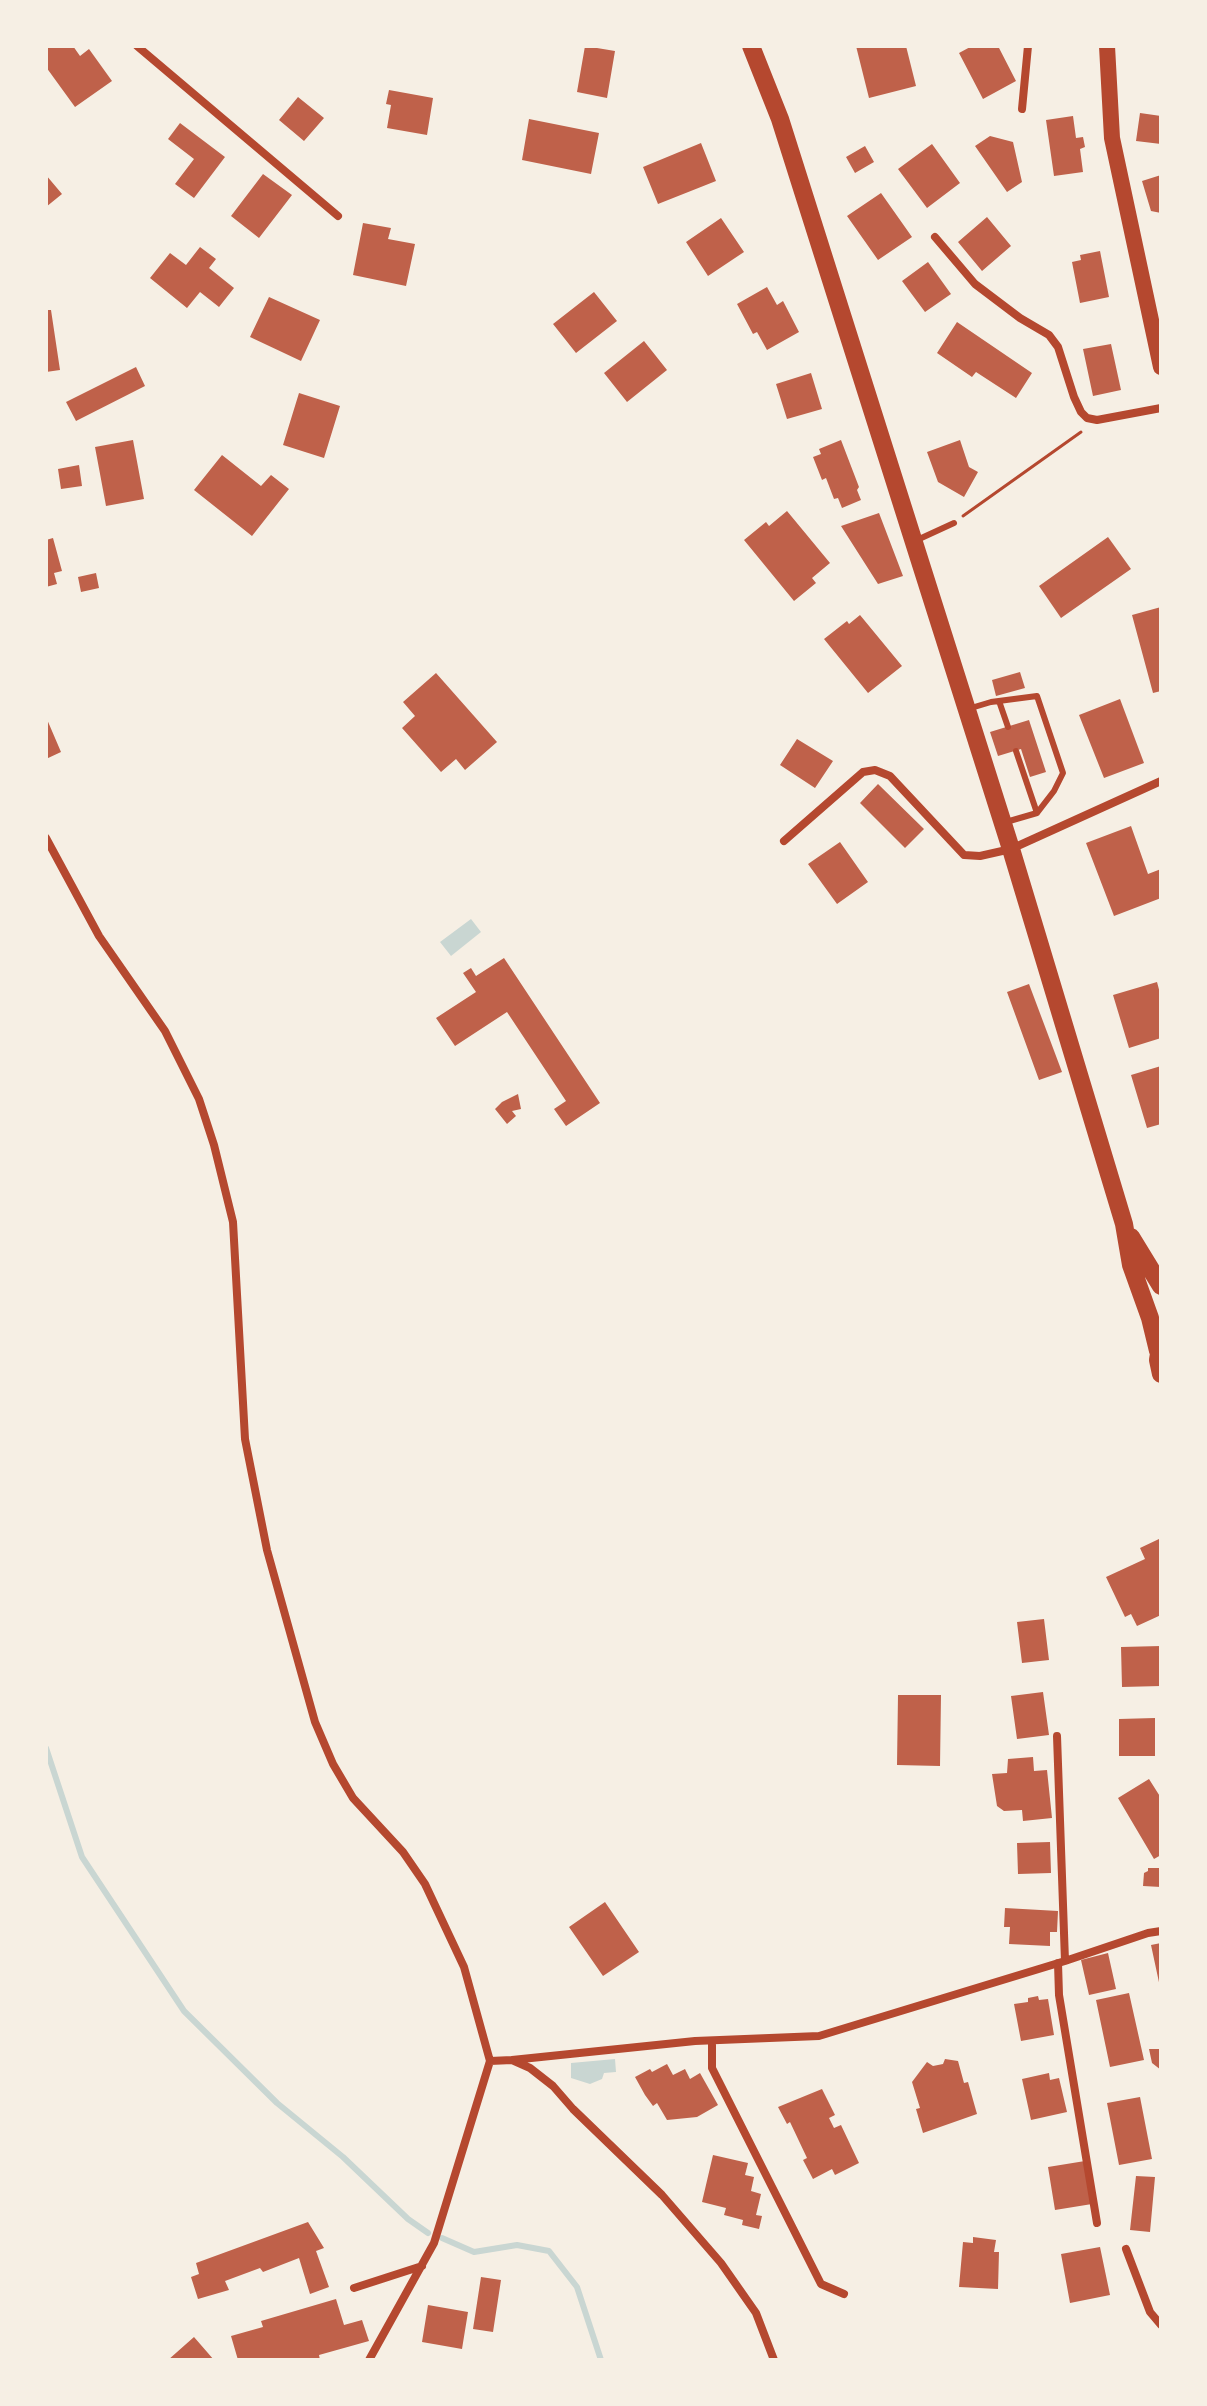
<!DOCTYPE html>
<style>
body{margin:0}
#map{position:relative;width:1207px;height:2406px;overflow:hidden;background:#f6efe4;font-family:Montserrat,sans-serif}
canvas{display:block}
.frame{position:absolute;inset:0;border:48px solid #f6efe4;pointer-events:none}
</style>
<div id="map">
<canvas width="1207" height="2406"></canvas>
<div class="frame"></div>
</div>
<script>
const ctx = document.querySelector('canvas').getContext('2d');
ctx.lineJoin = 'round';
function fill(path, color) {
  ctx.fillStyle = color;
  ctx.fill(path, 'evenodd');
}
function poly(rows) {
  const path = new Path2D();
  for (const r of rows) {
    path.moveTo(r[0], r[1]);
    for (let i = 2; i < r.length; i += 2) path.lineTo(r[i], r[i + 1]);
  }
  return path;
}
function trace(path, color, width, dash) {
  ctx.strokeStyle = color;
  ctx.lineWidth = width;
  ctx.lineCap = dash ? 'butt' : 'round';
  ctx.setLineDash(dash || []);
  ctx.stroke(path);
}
fill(poly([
 [471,919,481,932,451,956,440,942],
 [615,2059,616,2072,604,2073,602,2079,590,2084,571,2078,571,2063]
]), '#c9d6d2');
trace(poly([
 [46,1748,82,1857,184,2011,277,2103,343,2157,408,2219,428,2233],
 [442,2238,474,2252,517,2245,549,2251,577,2287,601,2360]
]), '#c9d6d2', 6);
fill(poly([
 [46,46,73,46,80,56,89,49,112,81,75,107,46,67],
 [585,46,615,51,607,98,577,92],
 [856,46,906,46,916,86,869,98],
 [972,46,998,46,1016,81,983,99,959,53],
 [389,90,433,98,427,135,387,128,391,105,386,104],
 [298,97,324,118,304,141,279,120],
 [1140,113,1161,116,1161,144,1136,141],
 [1073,116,1076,138,1083,137,1085,147,1080,149,1083,172,1054,176,1046,120],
 [529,119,599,133,591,174,522,160],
 [180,123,225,157,194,198,175,184,194,159,168,139],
 [990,136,1013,142,1022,182,1007,192,975,146],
 [701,143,716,181,658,204,643,167],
 [932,144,960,183,927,208,898,169],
 [865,146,874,162,855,173,846,157],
 [263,174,292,195,259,238,231,216],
 [46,175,62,194,46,207],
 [1161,175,1161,213,1151,211,1142,181],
 [881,193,912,237,878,260,847,216],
 [987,217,1011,246,982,271,958,242],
 [721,218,744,252,708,276,686,242],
 [363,223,391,228,388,239,415,244,406,286,353,275],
 [200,247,216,259,209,268,234,288,219,307,200,292,187,308,150,278,170,253,186,265],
 [1100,251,1109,297,1080,303,1072,262,1081,260,1080,255],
 [928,262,951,294,925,312,902,281],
 [767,287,777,305,783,301,799,332,767,350,757,332,753,334,737,304],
 [594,292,617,321,576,353,553,324],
 [269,297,320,320,301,361,250,337],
 [46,310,51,310,60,370,46,372],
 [957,322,1032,373,1016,398,976,372,972,377,937,353],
 [644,341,667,370,627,402,604,373],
 [1111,344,1121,390,1093,396,1083,349],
 [136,367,145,386,76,421,66,402],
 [811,373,822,409,787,419,776,384],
 [299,393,340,406,324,458,283,445],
 [133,440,144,499,106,506,95,447],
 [841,440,859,487,857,490,861,500,842,508,838,498,834,499,826,478,822,480,813,457,821,454,819,449],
 [960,440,969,467,978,472,964,497,938,482,927,452],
 [222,455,261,486,271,475,289,489,252,536,194,490],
 [79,465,82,486,61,489,58,469],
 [787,511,830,563,812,578,816,583,794,601,744,540,766,522,769,526],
 [879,513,903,576,878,584,841,526],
 [1108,537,1131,569,1061,618,1039,586],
 [53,538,62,571,54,573,57,584,46,587,46,540],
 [96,573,99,588,81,592,78,577],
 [1161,607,1161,691,1153,693,1132,615],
 [860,615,902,666,868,693,824,639,847,621,849,624],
 [1020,672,1025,688,996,696,992,680],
 [436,673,497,742,465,770,456,759,441,772,402,728,415,716,403,702],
 [1120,699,1144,763,1104,778,1079,715],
 [46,717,61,752,46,759],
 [1029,720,1046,772,1030,777,1021,749,998,756,990,732],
 [797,739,833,761,815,788,780,765],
 [878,784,924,829,905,848,860,803],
 [1131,826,1148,874,1161,869,1161,898,1114,916,1086,843],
 [840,842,868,882,837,904,808,864],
 [504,958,600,1103,566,1126,554,1109,566,1101,507,1012,455,1046,436,1018,476,992,463,973,471,968,476,976],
 [1157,982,1161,997,1161,1038,1129,1048,1113,995],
 [1029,984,1062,1072,1039,1080,1007,992],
 [1161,1066,1161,1124,1147,1128,1131,1075],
 [518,1094,521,1109,512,1111,516,1116,507,1124,495,1109,502,1102],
 [1159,1539,1161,1544,1161,1574,1159,1575,1161,1615,1137,1626,1131,1614,1125,1617,1106,1577,1145,1559,1140,1548],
 [1044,1619,1049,1660,1022,1663,1017,1622],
 [1161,1646,1161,1686,1122,1687,1121,1647],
 [1043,1692,1049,1735,1017,1739,1011,1696],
 [898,1695,941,1695,940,1766,897,1765],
 [1155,1718,1155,1756,1119,1756,1119,1719],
 [1033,1757,1034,1771,1047,1770,1052,1818,1023,1821,1022,1810,1004,1811,997,1806,992,1774,1007,1773,1008,1759],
 [1149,1779,1161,1798,1161,1855,1154,1859,1118,1798],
 [1050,1842,1051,1873,1018,1874,1017,1843],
 [1148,1868,1161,1868,1161,1887,1143,1886,1144,1873,1148,1871],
 [605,1902,639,1952,603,1976,569,1927],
 [1005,1908,1058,1911,1057,1932,1050,1932,1050,1946,1009,1944,1010,1927,1004,1927],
 [1161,1943,1161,1987,1160,1987,1151,1945],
 [1108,1953,1116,1989,1089,1995,1081,1960],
 [1129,1993,1144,2060,1110,2067,1096,2000],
 [1038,1996,1039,2000,1048,1999,1054,2035,1021,2041,1014,2004,1028,2002,1028,1998],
 [1149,2049,1161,2049,1161,2070,1152,2063],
 [945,2059,958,2061,964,2083,968,2082,977,2114,923,2133,916,2109,920,2108,912,2082,927,2062,933,2066,943,2064],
 [667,2064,673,2075,685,2069,690,2079,700,2073,718,2105,697,2117,667,2120,657,2103,653,2106,645,2095,635,2077,650,2069,652,2072],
 [1049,2073,1050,2080,1059,2078,1067,2112,1031,2120,1022,2079],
 [822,2089,835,2115,829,2118,834,2128,841,2125,859,2163,835,2175,832,2169,813,2179,803,2160,807,2158,790,2122,787,2124,778,2107],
 [1140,2097,1152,2159,1119,2165,1107,2103],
 [713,2155,748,2163,745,2175,754,2177,751,2191,761,2194,756,2215,762,2216,759,2229,742,2225,743,2220,724,2215,726,2208,702,2202],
 [1085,2161,1092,2204,1055,2210,1048,2167],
 [1136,2176,1155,2177,1150,2232,1130,2230],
 [308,2222,324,2248,316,2251,329,2287,310,2294,299,2258,263,2272,260,2268,225,2281,229,2290,198,2299,191,2277,199,2274,196,2263],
 [973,2237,996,2240,994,2252,999,2252,998,2289,959,2287,963,2242,973,2243],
 [1100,2247,1110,2295,1070,2303,1061,2254],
 [481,2277,501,2280,493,2332,473,2329],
 [336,2299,344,2325,362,2320,369,2341,319,2355,320,2360,238,2360,231,2336,263,2327,261,2321],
 [428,2305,468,2312,462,2349,422,2342],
 [194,2337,214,2360,168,2360]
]), '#bf614a');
trace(poly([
 [963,516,1081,432]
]), '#b5482f', 3);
trace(poly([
 [917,540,954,523],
 [999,701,1008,727],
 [971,708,991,702,1037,696,1063,773,1054,791,1037,813,1006,822],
 [1016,751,1037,813]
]), '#b5482f', 6);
trace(poly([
 [137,46,338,216],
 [1022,109,1028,46],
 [935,237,975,284,1020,318,1049,335,1058,347,1074,397,1081,412,1087,418,1097,420,1161,408],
 [46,838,99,936,165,1031,199,1099,214,1145,233,1222,245,1439,267,1550,315,1722,333,1764,353,1798,403,1852,425,1884,464,1967,490,2061,434,2243,369,2360],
 [784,841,863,772,875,770,890,776,964,855,980,856,1011,849,1161,781],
 [1057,1736,1065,1961],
 [1058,1963,1059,1995,1097,2223],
 [712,2041,712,2068,821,2284,844,2294],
 [512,2060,695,2041,819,2036,1065,1961,1148,1933,1161,1931],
 [490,2061,512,2060,530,2068,553,2086,573,2109,662,2195,721,2263,756,2313,774,2360],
 [1126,2249,1150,2312,1161,2325],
 [354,2288,422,2266]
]), '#b5482f', 8);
trace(poly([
 [1107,46,1112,138,1161,367]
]), '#b5482f', 16);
trace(poly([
 [751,46,780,119,1011,849,1124,1224,1131,1265,1150,1318,1158,1351],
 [1131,1237,1161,1286],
 [1161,1341,1158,1360,1161,1374]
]), '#b5482f', 18);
</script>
